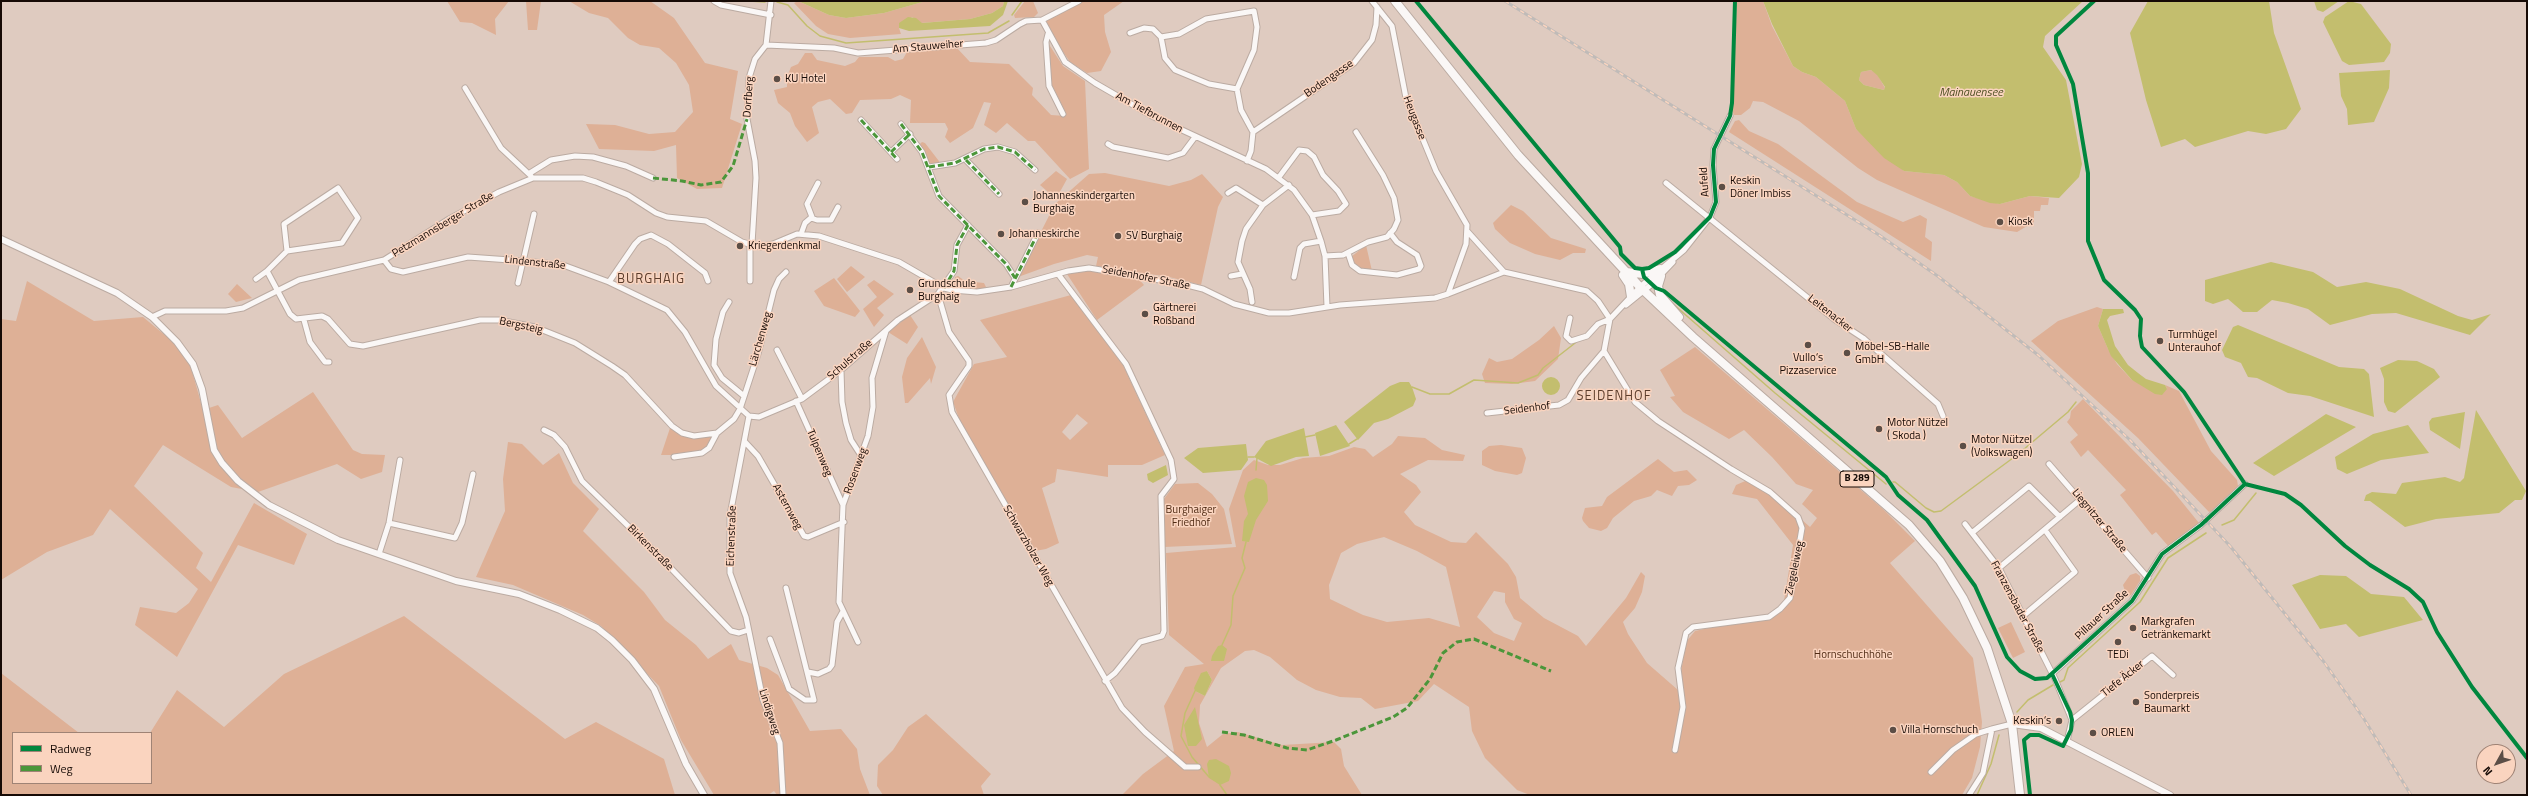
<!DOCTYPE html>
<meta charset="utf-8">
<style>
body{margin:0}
#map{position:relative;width:2528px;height:796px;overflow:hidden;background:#dfcbc0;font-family:"Titillium Web",sans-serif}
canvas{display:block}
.frame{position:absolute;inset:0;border:2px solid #160a05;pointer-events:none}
.legend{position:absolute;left:12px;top:732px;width:140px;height:52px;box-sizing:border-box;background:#fad4bf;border:1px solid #9f8375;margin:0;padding:5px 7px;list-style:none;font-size:12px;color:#160a05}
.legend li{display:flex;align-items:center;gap:8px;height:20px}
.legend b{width:20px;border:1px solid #9f8375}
.north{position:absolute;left:2476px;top:744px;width:40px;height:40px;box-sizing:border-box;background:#fad4bf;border:1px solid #9f8375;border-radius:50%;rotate:230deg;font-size:11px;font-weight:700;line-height:16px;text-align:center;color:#160a05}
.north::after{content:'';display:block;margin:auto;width:14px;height:18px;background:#5c4e46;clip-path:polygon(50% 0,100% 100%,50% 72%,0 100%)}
</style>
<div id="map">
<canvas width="2528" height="796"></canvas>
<div class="frame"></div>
<ul class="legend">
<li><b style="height:5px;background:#00873e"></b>Radweg</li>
<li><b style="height:5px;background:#4b963a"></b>Weg</li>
</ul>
<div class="north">N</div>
</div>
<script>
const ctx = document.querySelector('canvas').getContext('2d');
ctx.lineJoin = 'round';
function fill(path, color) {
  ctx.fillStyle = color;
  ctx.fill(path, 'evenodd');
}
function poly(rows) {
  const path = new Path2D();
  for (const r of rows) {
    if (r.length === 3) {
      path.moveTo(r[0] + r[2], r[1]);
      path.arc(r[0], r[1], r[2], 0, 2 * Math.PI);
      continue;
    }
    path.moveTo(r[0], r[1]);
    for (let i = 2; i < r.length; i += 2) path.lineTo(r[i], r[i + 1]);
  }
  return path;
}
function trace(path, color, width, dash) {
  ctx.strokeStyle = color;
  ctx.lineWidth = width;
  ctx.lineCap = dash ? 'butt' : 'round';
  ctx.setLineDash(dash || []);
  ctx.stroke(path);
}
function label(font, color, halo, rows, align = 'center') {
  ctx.font = font + ' "Titillium Web",sans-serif';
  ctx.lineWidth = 3;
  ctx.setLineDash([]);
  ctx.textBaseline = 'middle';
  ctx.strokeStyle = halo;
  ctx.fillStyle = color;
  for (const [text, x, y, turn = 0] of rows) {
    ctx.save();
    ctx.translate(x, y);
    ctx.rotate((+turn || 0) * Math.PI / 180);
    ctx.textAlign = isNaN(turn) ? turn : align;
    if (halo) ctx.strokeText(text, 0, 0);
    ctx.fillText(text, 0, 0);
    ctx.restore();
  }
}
fill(poly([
 [447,1,509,1,495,19,496,35,472,23,460,22],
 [526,1,541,1,537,30,528,30],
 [569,1,650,1,674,18,705,63,738,71,730,119,742,124,722,188,697,189,677,178,676,145,654,151,599,149,586,124,615,125,649,134,675,132,693,112,689,85,676,63,659,48,640,45,628,38,608,18,589,13],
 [798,1,829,15,846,18,884,13,926,1,1004,1,1003,6,992,13,970,19,921,23,912,17,899,28,901,34,850,38,828,34,816,26,794,3],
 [1025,1,1033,1,1038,13,1034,17,1015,18,1014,15],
 [1084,1,1124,1,1104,15,1105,32,1111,52,1101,71,1087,73,1070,62,1053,37,1046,20],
 [1737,1,1763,1,1772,26,1793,66,1802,72,1816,77,1845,101,1856,129,1904,171,1944,175,1957,182,1970,196,2000,204,2030,196,2049,198,2048,205,2041,205,2040,211,2034,211,2034,222,2017,232,1984,227,1877,180,1858,168,1799,121,1763,102,1753,101,1750,108,1741,115,1734,115,1732,110],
 [1048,43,1063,66,1085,81,1089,169,1070,179,1035,141,1028,141,1007,123,996,133,984,125,991,103,984,102,973,128,950,143,945,137,948,129,945,123,910,123,911,100,900,95,891,99,860,100,852,113,846,114,830,99,818,102,812,107,819,133,807,142,795,126,790,113,778,103,774,90,787,87,787,77,791,67,798,64,805,53,812,53,817,60,845,66,855,62,859,57,888,57,895,61,903,59,907,52,957,48,970,62,1009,64,1033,88,1032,95,1051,115,1065,116,1065,113,1051,85],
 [1871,70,1877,74,1885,88,1884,90,1864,85,1859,80,1861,72],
 [1739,120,1749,131,1778,144,1857,202,1903,222,1920,215,1927,219,1925,237,1932,242,1931,261,1729,132,1735,121],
 [922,142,925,143,942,165,929,167,920,144],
 [1056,171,1067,179,1056,199,1040,185],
 [1105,173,1169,186,1191,180,1202,174,1223,197,1218,207,1201,285,1169,277,1096,266,1098,257,1087,255,1054,264,1018,277,1055,204,1089,174],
 [1511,205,1523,211,1551,238,1586,249,1585,253,1573,253,1560,260,1535,254,1510,243,1495,229,1493,223],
 [1366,245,1372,271,1356,268,1351,257],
 [851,266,865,277,847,292,837,279],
 [1092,270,1138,278,1144,285,1097,320,1067,274],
 [958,276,965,281,984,283,986,287,983,290,962,290,954,286,955,277],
 [834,278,860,311,855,317,824,306,814,291],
 [874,280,894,294,877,308,884,315,874,327,863,309,877,297,867,285],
 [27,281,94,321,143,317,172,341,190,364,203,410,218,405,242,438,313,392,353,450,362,454,385,455,382,472,361,479,337,464,258,492,231,487,163,445,134,486,203,553,196,568,211,582,254,503,307,534,294,565,238,545,177,657,135,625,140,607,176,613,189,603,198,589,110,509,93,535,47,552,1,580,1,319,16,321],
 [237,284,252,298,236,302,228,294],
 [1071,295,1123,365,1165,455,1142,465,1108,465,1108,477,1057,469,1055,482,1042,488,1059,543,1046,549,1035,551,964,432,953,402,974,364,1007,357,980,320],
 [1077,414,1088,423,1070,440,1062,432],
 [2097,307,2103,309,2098,326,2108,349,2117,364,2132,380,2167,389,2165,385,2179,391,2211,451,2237,480,2238,486,2213,510,2209,512,2138,438,2031,341,2058,321],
 [910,315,918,327,907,344,888,332],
 [1554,326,1561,338,1558,359,1535,381,1512,384,1485,383,1482,374,1489,358,1497,362,1512,359,1539,340],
 [922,337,936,367,931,384,930,378,908,403,905,403,902,377,907,358],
 [1695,347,1884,510,1915,541,1890,563,1973,658,1982,722,1980,747,1972,778,1962,795,1530,795,1517,790,1485,758,1472,731,1469,707,1434,684,1418,701,1375,709,1361,698,1340,697,1316,690,1297,680,1270,657,1254,650,1245,651,1221,668,1200,705,1199,723,1207,747,1223,734,1238,732,1282,745,1334,742,1341,749,1344,766,1362,795,1122,795,1143,774,1174,751,1164,706,1185,667,1204,664,1169,635,1166,553,1236,547,1229,509,1243,470,1254,460,1268,465,1280,465,1303,458,1329,456,1354,447,1365,449,1373,457,1392,444,1398,436,1425,438,1442,450,1465,455,1463,461,1428,460,1400,474,1416,485,1421,492,1404,512,1415,525,1451,542,1466,543,1476,532,1508,564,1516,577,1520,598,1544,618,1578,636,1586,646,1626,598,1641,572,1645,576,1642,592,1635,608,1623,622,1628,634,1647,663,1678,690,1686,642,1695,631,1771,614,1784,601,1793,545,1757,499,1732,494,1736,485,1750,479,1770,492,1810,527,1817,518,1802,504,1813,490,1796,484,1772,457,1744,430,1729,439,1683,412,1670,397,1675,396,1660,370],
 [1384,537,1417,551,1446,567,1460,627,1429,618,1387,622,1363,615,1330,599,1329,585,1341,553,1357,544],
 [1494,591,1505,593,1505,602,1514,619,1522,623,1514,641,1494,633,1477,617],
 [1207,671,1212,680,1205,696,1195,691],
 [2083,399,2173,491,2199,523,2169,547,2156,532,2152,535,2120,495,2126,490,2088,450,2081,457,2070,442,2078,435,2067,422,2070,418,2071,411],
 [671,425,687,435,717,433,709,448,695,455,661,455],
 [508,442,522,444,543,465,559,453,573,483,599,509,583,531,644,592,665,620,696,645,708,659,731,644,739,660,767,668,778,675,810,731,841,729,857,749,860,769,870,795,777,795,774,791,768,795,714,795,681,740,659,686,601,626,583,615,513,585,476,577,505,511,503,479],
 [1501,445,1522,448,1526,458,1522,473,1517,475,1495,471,1482,465,1482,451,1489,446],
 [1658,459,1674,472,1687,470,1697,480,1689,485,1678,486,1672,496,1657,490,1651,496,1634,501,1613,518,1607,528,1601,531,1589,528,1583,521,1582,518,1585,508,1602,506,1607,497],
 [1198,483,1212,494,1224,509,1232,544,1164,547,1161,514,1164,499,1175,484],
 [2136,573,2140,576,2140,581,2131,595,2127,597,2123,585,2130,575],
 [404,616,565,739,596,722,664,759,675,795,1,795,1,673,79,733,13,733,13,783,151,783,150,733,177,690,224,727,284,674],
 [2011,622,2025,652,2013,658,1998,628],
 [926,714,991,774,981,786,984,795,883,795,877,786,878,765,893,750,908,727]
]), '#deb096');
fill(poly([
 [798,1,926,1,884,13,846,18,829,15],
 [1004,1,1008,1,1003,15,990,26,909,31,899,28,899,23,908,17,916,18,922,23,970,19,992,13,1003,6],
 [1763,1,2083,1,2045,36,2043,47,2066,80,2082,164,2079,177,2059,198,2030,196,2000,204,1990,203,1970,196,1957,182,1944,175,1904,171,1884,158,1856,129,1845,101,1816,77,1802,72,1793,66,1772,24],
 [1871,70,1877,75,1885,87,1884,90,1864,85,1859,80,1861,72],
 [2148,1,2269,1,2274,33,2301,109,2286,129,2266,134,2248,131,2195,147,2185,139,2161,147,2146,100,2130,33],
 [2314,1,2339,1,2323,12,2317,10],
 [2349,1,2361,4,2391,44,2390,53,2384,62,2349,65,2342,61,2323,22,2325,17],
 [2390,70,2389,88,2374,122,2348,125,2347,109,2341,96,2339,73],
 [2271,262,2313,272,2337,287,2366,282,2400,289,2458,316,2472,320,2491,314,2470,335,2396,313,2372,314,2330,325,2308,309,2288,303,2272,300,2257,312,2243,312,2228,299,2213,304,2205,301,2205,280],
 [2103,309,2123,309,2124,313,2110,316,2107,320,2115,346,2128,365,2138,373,2146,379,2165,385,2167,389,2162,395,2155,394,2132,380,2111,356,2098,326],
 [2238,325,2339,367,2364,369,2369,374,2374,417,2310,396,2288,393,2257,378,2248,377,2241,363,2225,357,2222,350,2233,327],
 [2398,360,2417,361,2434,369,2440,377,2395,413,2388,411,2384,402,2384,379,2380,368],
 [1551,386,9],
 [1400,382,1409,382,1412,387,1416,399,1413,406,1388,419,1374,423,1358,440,1344,422,1390,386],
 [2476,410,2526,491,2522,500,2515,500,2499,513,2436,519,2405,527,2370,501,2364,501,2366,495,2372,492,2396,494,2402,483,2445,477,2460,482,2464,478],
 [2465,412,2460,449,2430,430,2429,422,2432,418],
 [2326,414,2356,427,2274,476,2253,463],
 [1336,425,1350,446,1320,456,1315,433],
 [2408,425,2429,453,2381,460,2347,474,2337,469,2335,457,2373,434],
 [1304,428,1309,456,1296,457,1271,466,1254,457,1266,441],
 [1246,444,1248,460,1241,470,1203,473,1184,458,1198,448],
 [1166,465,1168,475,1153,483,1148,480,1147,474],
 [1256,478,1264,480,1267,485,1268,501,1256,520,1249,542,1242,541,1244,521,1248,514,1244,496,1248,482],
 [2320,575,2346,576,2371,594,2404,597,2423,620,2359,637,2346,624,2320,629,2292,585],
 [1222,645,1227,649,1224,661,1211,661,1212,656,1218,646],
 [1207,671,1212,680,1205,696,1195,691,1194,688,1201,673],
 [1195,707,1202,739,1196,746,1188,746,1184,725],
 [1216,759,1229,766,1231,773,1229,781,1220,785,1209,778,1207,764,1209,760]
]), '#c3be6e');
trace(poly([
 [749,1,765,2],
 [777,2,788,5,807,26,820,36,846,43,988,33,1009,21],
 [1012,15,1022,1],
 [1672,303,1775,393,1886,484],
 [1412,387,1430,394,1449,394,1474,380,1518,383,1538,375,1543,368,1579,340],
 [1305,437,1315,435],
 [1349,444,1357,439],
 [1248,457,1254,457],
 [1256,470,1257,458],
 [1893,482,1895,482,1926,508,1934,512,1941,511,2017,455,2068,412,2076,402],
 [2222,525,2234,520,2256,493],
 [1222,645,1231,625,1233,596,1245,568,1242,558,1246,542],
 [2060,682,2064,680,2068,668,2140,602,2168,558,2206,533],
 [1195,691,1185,713,1181,736,1192,757,1209,777],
 [2017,712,2028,700,2053,685],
 [1220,785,1227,795],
 [1977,795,1991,764,1999,735]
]), '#c3be6e', 1.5);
const minor = poly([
 [714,1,721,5,771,15],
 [1042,20,1065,62,1095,83,1152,116,1266,169,1294,190,1312,215,1321,241,1325,256,1327,307],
 [1130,33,1144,28,1153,29,1161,37,1165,58,1175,70,1209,84,1237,89],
 [1048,34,1046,42,1049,86,1063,114],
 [1161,37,1179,34,1206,19,1254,11,1257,27,1254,50,1237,89,1241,110,1253,132,1251,151,1247,161],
 [766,45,834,48,858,53,986,43,996,40,1020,24,1026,21,1042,20,1079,1],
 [465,88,501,148,531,176],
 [861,120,897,159],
 [901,124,922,152,939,196,1006,264,1015,278],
 [1253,132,1354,63,1372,40,1376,25,1377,7],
 [1108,144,1113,147,1168,158,1183,153,1195,137],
 [891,152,910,134],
 [966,160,999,194],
 [929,167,955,163,984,149,998,147,1015,152,1035,170],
 [530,173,551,160,575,156,593,157,626,166,653,178],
 [1279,177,1299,150,1307,151,1314,157,1323,175,1338,191,1346,204,1339,211,1312,215],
 [1666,183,1834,319,1863,338,1938,404,1943,416],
 [1228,193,1236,188,1263,205],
 [811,218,817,220,831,220,838,207],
 [1468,232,1504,272,1587,291,1598,301,1610,319,1598,324,1587,336,1571,341,1566,336,1570,318],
 [801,234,805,223,812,217,807,204,818,183],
 [752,244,756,178,755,161,747,119,749,78,755,59,766,45,771,1],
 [287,251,284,224,338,188,358,218,342,243,287,251,267,271,290,314,296,319,322,316,328,319,350,344,363,346,480,320,499,320,535,327,575,343,612,366,625,375,672,426,682,433,694,436,717,433,734,419,740,409,758,354,774,290,779,279,786,272],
 [1348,253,1352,265,1360,271,1397,275,1419,269,1421,266,1417,255,1397,242,1390,233],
 [1325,256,1343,255,1368,242,1387,237,1394,229,1398,220,1394,198,1383,175,1356,132],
 [384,260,391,269,403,272,468,257,524,261,563,265,609,282,667,310,685,332,716,386,749,416,759,417,802,399,841,370,898,320,938,294,954,271,957,245,968,225],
 [1058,274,1126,364,1171,460,1174,479,1161,496,1164,631,1162,636,1140,642,1115,673,1105,681],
 [1231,276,1242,274],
 [1294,277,1300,248,1304,244,1321,241],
 [256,279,267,271],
 [750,281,750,247,752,244],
 [609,282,635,244,640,239,651,235,668,244,705,273,708,281],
 [518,283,534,214],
 [1011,287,1038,233],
 [938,294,949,332,969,361,969,366,949,395,952,412,1122,708,1145,732,1185,767,1198,767],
 [1448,294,1504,272],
 [729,302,723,312,716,339,714,365,722,378,744,396],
 [1252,302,1250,289,1238,262,1242,241,1246,229,1263,205,1289,185],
 [1626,305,1652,284,1673,262],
 [152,317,165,311,226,311,243,308,299,280,384,260,449,219,499,192,533,178,583,178,596,182,628,195,656,213,667,217,706,221,742,242,760,247,773,244,797,234,819,236,899,262,944,288,952,290,977,292,1011,287,1068,271,1089,268,1183,284,1203,289,1234,304,1269,313,1289,313,1340,305,1435,298,1448,294,1466,244,1467,225,1436,171,1406,98,1392,26,1372,1],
 [304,320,310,342,325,362,329,362],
 [777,350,802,399],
 [1604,351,1635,402,1658,421,1731,469,1770,492,1798,517,1802,528,1790,598,1780,609,1769,617,1701,626,1693,627,1686,633,1678,668,1683,707,1675,750],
 [841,370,842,402,846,423,851,440,862,457],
 [796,401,843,505],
 [1487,413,1559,405,1568,400,1581,378,1604,351,1610,319,1640,287,1684,250,1710,217,1716,202,1713,165,1714,149,1730,116],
 [749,416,730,515,730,573,746,617,763,700,780,743,783,795],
 [544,430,554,435,565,447,582,481,663,560,731,631,739,633,748,630],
 [745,442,758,456,804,536,808,537,844,522],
 [674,457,702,453,709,448,717,433],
 [2049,464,2148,578],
 [389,523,455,538,462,523,473,474],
 [1965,524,1999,568,2055,679,2072,720,2067,741],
 [1973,532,2029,486,2060,517],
 [379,554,389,523,400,460],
 [1999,568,2081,499],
 [2023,616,2075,572,2045,530],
 [770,639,789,689,805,700,814,700,786,588],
 [858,642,839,602,843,505,868,436,873,407,872,378,886,331],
 [808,672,818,674,829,669,832,665,837,622,842,613],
 [2052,674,2132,601,2162,554,2201,525,2245,484],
 [2072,720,2152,656,2173,675],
 [1931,772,1953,750,1976,734,1992,729],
 [1969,795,1983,773,1992,729,2012,724]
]);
const tertiary = poly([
 [1,239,117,293,152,317,177,342,193,364,202,389,214,450,222,463,238,481,269,505,338,540,456,581,519,594,560,610,597,628,612,640,632,660,654,689,686,764,704,795],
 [2012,724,2041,728,2170,795]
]);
const primary = poly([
 [1395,1,1518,155,1640,287,1693,337,1909,525,1940,561,1963,598,1987,648,2012,724,2020,795],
 [1626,272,1643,274,1660,269],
 [1623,275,1629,284,1631,297],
 [1661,276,1658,286,1660,295,1679,317]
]);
trace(minor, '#bbaba2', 7);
trace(tertiary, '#bbaba2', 8);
trace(primary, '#bbaba2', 10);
trace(minor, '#faf7f6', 5);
trace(tertiary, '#faf7f6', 6);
trace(primary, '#faf7f6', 8);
const rail = poly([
 [1505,1,1879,235,1939,277,2038,355,2130,440,2230,546,2324,662,2364,719,2411,795]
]);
trace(rail, '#c0bbb8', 3);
trace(rail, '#fad4bf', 1.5, [4.5]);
trace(poly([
 [861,120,897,159],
 [901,124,922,152,939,196,1006,264,1015,278],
 [891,152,910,134],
 [966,160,999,194],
 [929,167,955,163,984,149,998,147,1015,152,1035,170],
 [653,178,682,181,701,185,721,182,733,166,747,119],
 [1011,287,1038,233],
 [944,288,954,271,957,245,968,225],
 [1222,732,1244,735,1287,748,1307,750,1336,740,1393,717,1407,708,1430,679,1443,653,1457,642,1474,639,1551,671]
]), '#4b963a', 3, [6, 3]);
trace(poly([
 [1416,1,1620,247,1621,254,1635,268,1642,269,1649,268,1675,252,1710,217,1716,202,1713,165,1714,149,1730,116,1732,103,1735,1],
 [2094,1,2056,36,2056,45,2073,84,2088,173,2088,241,2104,280,2135,310,2141,319,2140,336,2142,347,2184,392,2245,484,2285,494,2301,505,2345,546,2370,565,2409,589,2423,602,2437,632,2472,687,2527,758],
 [1642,269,1644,277,1656,288,1664,291,1886,477,1898,495,1927,520,1975,586,2007,657,2020,671,2035,679,2047,678,2132,601,2162,554,2201,525,2245,484],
 [2030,795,2024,740,2030,735,2039,735,2063,746,2071,730,2072,720,2070,712,2052,674]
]), '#00873e', 4);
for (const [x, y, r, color] of [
 [777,79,4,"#5c4e46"],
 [1722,187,4,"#5c4e46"],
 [1025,202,4,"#5c4e46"],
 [2000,222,4,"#5c4e46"],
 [1001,234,4,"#5c4e46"],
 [1118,236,4,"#5c4e46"],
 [740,246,4,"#5c4e46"],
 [910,290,4,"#5c4e46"],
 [1145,314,4,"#5c4e46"],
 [2160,341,4,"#5c4e46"],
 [1808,345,4,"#5c4e46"],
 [1847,353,4,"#5c4e46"],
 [1879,429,4,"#5c4e46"],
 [1963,446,4,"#5c4e46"],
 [2133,628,4,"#5c4e46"],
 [2118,642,4,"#5c4e46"],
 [2136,702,4,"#5c4e46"],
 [2059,721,4,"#5c4e46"],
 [1893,730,4,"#5c4e46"],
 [2093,733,4,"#5c4e46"]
]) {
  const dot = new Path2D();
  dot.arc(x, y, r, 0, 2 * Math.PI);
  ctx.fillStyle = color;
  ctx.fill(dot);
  trace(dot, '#fad4bf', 1.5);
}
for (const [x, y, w] of [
 [1857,479,34]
]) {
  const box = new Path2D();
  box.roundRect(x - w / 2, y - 8, w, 16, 3);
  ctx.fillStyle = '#fad4bf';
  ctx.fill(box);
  trace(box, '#160a05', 1);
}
label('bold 10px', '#160a05', null, [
 ["B 289",1857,479]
]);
label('11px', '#160a05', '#fad4bf', [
 ["Am Stauweiher",928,47,-5],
 ["Bodengasse",1329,79,-35],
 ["Dorfberg",749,97,-86],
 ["Am Tiefbrunnen",1149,113,28],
 ["Heugasse",1414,118,69],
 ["Aufeld",1705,182,-94],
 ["Petzmannsberger Straße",443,225,-31],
 ["Lindenstraße",535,263,6],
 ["Seidenhofer Straße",1146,278,11],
 ["Leitenacker",1830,314,38],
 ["Bergsteig",521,326,12],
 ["Lärchenweg",761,339,-74],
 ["Schulstraße",850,360,-41],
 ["Seidenhof",1527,409,-7],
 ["Tulpenweg",819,453,67],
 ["Rosenweg",856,471,-70],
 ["Asternweg",787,507,61],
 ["Liegnitzer Straße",2099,521,50],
 ["Eichenstraße",732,536,-88],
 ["Schwarzholzer Weg",1028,546,60],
 ["Birkenstraße",650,548,45],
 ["Ziegeleiweg",1795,568,-78],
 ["Franzensbader Straße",2017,607,62],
 ["Pillauer Straße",2102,615,-43],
 ["Tiefe Äcker",2123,679,-39],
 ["Lindigweg",769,712,72]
]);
label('11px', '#160a05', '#fad4bf', [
 ["KU Hotel",785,79],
 ["Keskin",1730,181],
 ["Döner Imbiss",1730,194],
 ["Johanneskindergarten",1033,196],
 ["Burghaig",1033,209],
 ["Kiosk",2008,222],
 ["Johanneskirche",1009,234],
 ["SV Burghaig",1126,236],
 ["Kriegerdenkmal",748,246],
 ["Grundschule",918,284],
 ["Burghaig",918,297],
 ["Gärtnerei",1153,308],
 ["Roßband",1153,321],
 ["Turmhügel",2168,335],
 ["Unterauhof",2168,348],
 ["Möbel-SB-Halle",1855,347],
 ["GmbH",1855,360],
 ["Vullo‘s",1808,358,"center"],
 ["Pizzaservice",1808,371,"center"],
 ["Motor Nützel",1887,423],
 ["( Skoda )",1887,436],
 ["Motor Nützel",1971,440],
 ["(Volkswagen)",1971,453],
 ["Markgrafen",2141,622],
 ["Getränkemarkt",2141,635],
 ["TEDi",2118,655,"center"],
 ["Sonderpreis",2144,696],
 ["Baumarkt",2144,709],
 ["Keskin‘s",2051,721,"right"],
 ["Villa Hornschuch",1901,730],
 ["ORLEN",2101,733]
], 'left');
label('11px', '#502b14', '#fad4bf', [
 ["Burghaiger",1191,510],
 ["Friedhof",1191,523],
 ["Hornschuchhöhe",1853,655]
]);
label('italic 12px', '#4f5023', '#fad4bf', [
 ["Mainauensee",1971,93]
]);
ctx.letterSpacing = '1px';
label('13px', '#5b3d2c', '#fad4bf', [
 ["BURGHAIG",651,280],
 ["SEIDENHOF",1614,397]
]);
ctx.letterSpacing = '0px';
</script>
